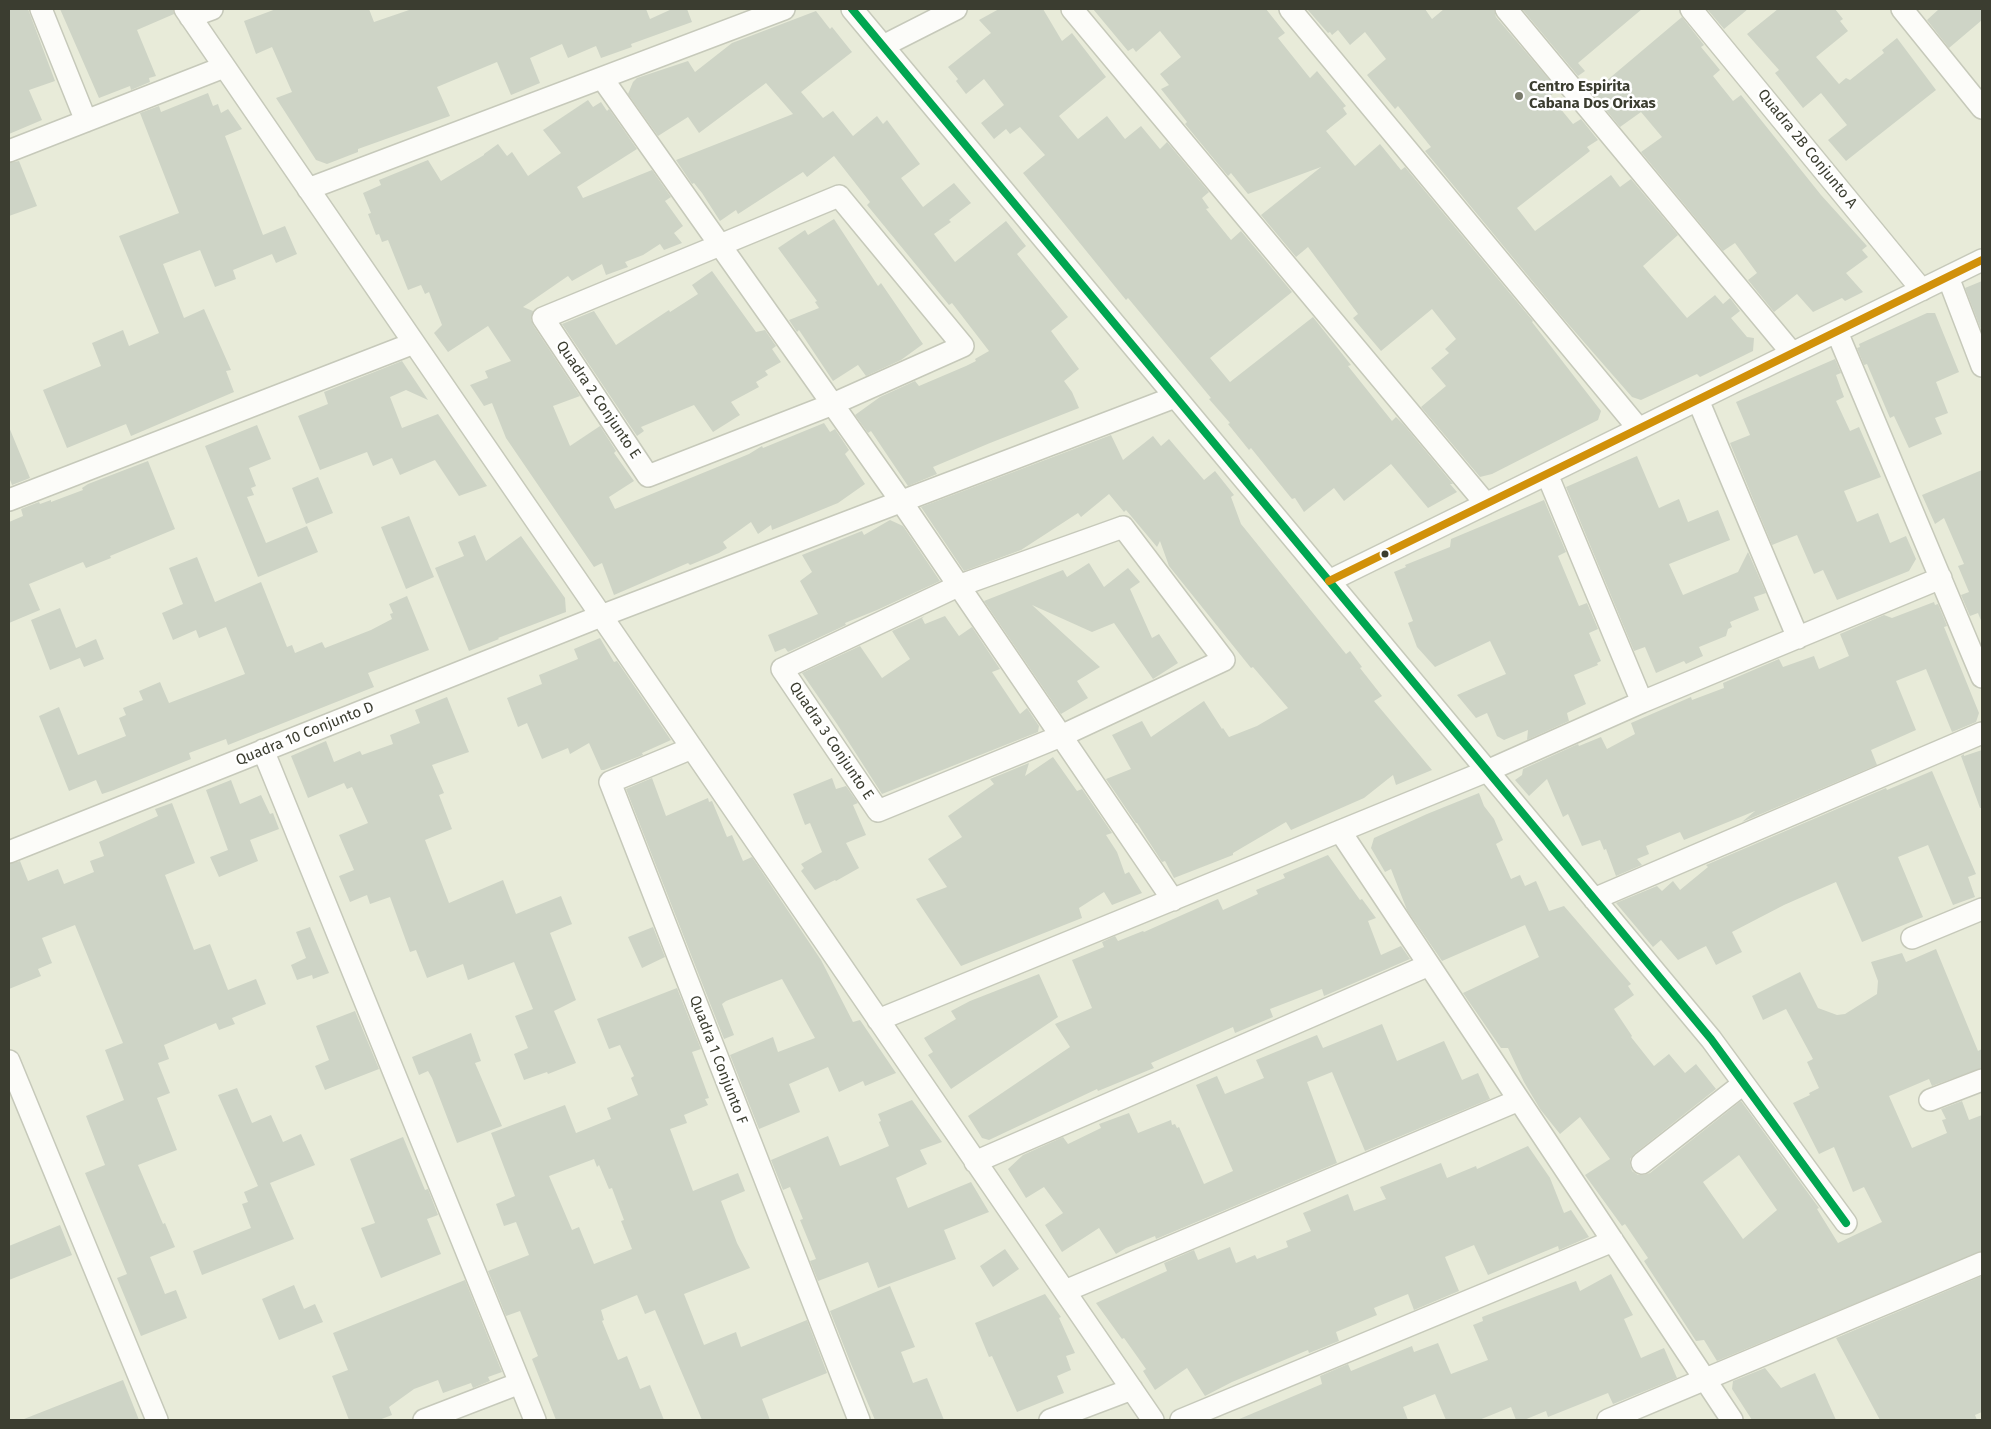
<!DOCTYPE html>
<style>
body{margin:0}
#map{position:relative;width:1991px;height:1429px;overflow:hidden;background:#e8ebd9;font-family:"Fira Sans",sans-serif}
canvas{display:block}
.frame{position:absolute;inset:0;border:10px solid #3b3d30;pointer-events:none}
</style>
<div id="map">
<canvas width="1991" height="1429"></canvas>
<div class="frame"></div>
</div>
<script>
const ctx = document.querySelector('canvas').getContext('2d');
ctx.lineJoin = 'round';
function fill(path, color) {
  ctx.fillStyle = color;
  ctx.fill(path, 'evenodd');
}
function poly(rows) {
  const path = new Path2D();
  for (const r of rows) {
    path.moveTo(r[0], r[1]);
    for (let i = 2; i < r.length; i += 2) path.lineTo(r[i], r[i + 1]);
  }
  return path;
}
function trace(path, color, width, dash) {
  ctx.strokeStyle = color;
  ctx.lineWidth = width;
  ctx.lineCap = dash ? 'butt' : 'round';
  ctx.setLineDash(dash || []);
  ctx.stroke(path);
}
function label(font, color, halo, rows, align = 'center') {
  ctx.font = font + ' "Fira Sans",sans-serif';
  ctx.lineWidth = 5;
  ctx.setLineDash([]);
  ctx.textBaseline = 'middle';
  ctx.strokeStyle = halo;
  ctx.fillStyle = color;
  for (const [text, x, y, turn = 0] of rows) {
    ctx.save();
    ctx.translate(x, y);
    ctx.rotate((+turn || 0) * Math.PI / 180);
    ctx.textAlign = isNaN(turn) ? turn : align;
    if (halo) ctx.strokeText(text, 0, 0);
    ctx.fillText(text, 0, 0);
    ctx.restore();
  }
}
fill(poly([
 [9,9,28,9,55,81,29,90,42,120,9,134],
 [60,9,173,9,174,14,137,30,156,76,149,78,150,82,131,90,130,86,99,98],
 [276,9,369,9,374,22,412,9,646,9,650,19,672,9,687,9,692,22,631,44,632,47,601,58,596,46,568,58,562,44,530,58,540,83,511,95,497,62,437,87,450,116,358,149,358,152,327,164,316,160,276,98,292,92,272,47,256,54,244,21],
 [999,9,1043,9,1062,41,1072,33,1106,77,1059,116,1078,139,1107,116,1125,139,1141,126,1160,149,1167,142,1209,192,1202,198,1209,208,1206,209,1231,240,1241,231,1292,292,1210,358,1230,382,1313,317,1351,365,1348,366,1392,421,1396,417,1404,425,1453,484,1450,484,1457,492,1428,508,1391,464,1344,501,1334,488,1304,512,1295,498,1292,499,1251,448,1249,450,1228,424,1230,423,1209,399,1211,398,1128,298,1126,300,1023,173,1045,155,1020,127,1010,134,1006,129,994,139,981,123,1004,105,984,79,966,94,956,81,958,79,948,67,991,33,979,20],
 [1093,9,1266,9,1285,33,1278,38,1310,78,1317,71,1346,106,1343,108,1347,114,1326,131,1355,166,1380,144,1401,170,1405,167,1533,321,1532,322,1601,411,1598,420,1492,474,1480,477,1421,407,1446,386,1431,368,1449,353,1445,349,1456,339,1432,309,1381,351,1353,318,1358,314,1308,247,1296,257,1261,215,1321,167,1248,194,1231,173,1228,176,1185,124,1187,122,1161,89,1169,85,1160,74,1181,57,1160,31,1136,52,1133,48,1128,51],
 [1307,9,1425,9,1432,19,1444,9,1494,9,1496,17,1558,90,1550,96,1573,124,1581,119,1598,140,1587,147,1590,151,1517,208,1535,231,1611,175,1620,187,1631,179,1678,235,1643,266,1687,318,1715,295,1723,304,1730,298,1740,311,1731,318,1747,337,1754,338,1753,351,1700,377,1697,374,1641,400,1632,397,1562,317,1425,151,1431,147,1398,106,1395,109,1367,75,1386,59,1365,32,1350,45,1338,30,1332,35,1330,32,1328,33],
 [1522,9,1642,9,1578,63,1585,71,1578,76],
 [1707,9,1748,9,1724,29],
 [1778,9,1835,9,1843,19,1840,21,1848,31,1816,57,1839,84,1846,78,1850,80,1884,53,1882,50,1897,38,1936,90,1846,161,1828,140,1847,125,1821,93,1803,108,1775,73,1779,70,1747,34],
 [1939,9,1982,9,1982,20,1949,48,1927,20],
 [816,11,830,29,832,27,852,52,801,92,823,118,833,111,853,136,877,116,883,124,887,120,920,164,901,178,923,207,954,183,971,203,949,220,951,222,934,234,955,262,1006,221,1026,246,1017,254,1068,317,1051,331,1079,369,1064,381,1072,392,1079,408,990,443,933,467,937,474,908,486,871,431,868,433,855,415,880,397,915,381,919,386,966,366,976,361,975,359,989,351,952,303,949,305,867,205,870,202,834,156,807,177,803,172,738,214,736,210,720,221,702,193,694,183,692,184,676,160,793,114,766,83,699,133,688,117,658,136,628,94,633,82,637,78,688,61,695,72,732,43],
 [1682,17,1704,45,1701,47,1720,70,1713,76,1733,101,1741,95,1821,195,1867,246,1862,250,1868,257,1846,273,1863,292,1845,301,1842,298,1813,312,1797,294,1774,312,1748,280,1757,273,1735,243,1723,251,1641,152,1662,137,1641,112,1620,127,1592,93],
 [208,93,213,106,218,104,221,113,228,109,242,129,225,136,263,235,285,226,297,254,276,263,272,254,233,270,236,279,215,287,200,250,163,264,184,318,204,309,231,370,226,371,234,392,131,436,126,424,67,448,43,390,101,366,92,343,123,330,129,346,159,333,119,236,179,213,140,113,159,106,161,112],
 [588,100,593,107,601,102,607,111,609,109,637,149,577,187,583,198,652,170,671,197,665,201,683,226,674,233,682,243,664,250,660,244,643,255,625,262,628,267,606,275,602,264,572,281,568,276,523,307,533,311,531,319,533,325,580,396,553,406,570,446,600,426,616,451,614,453,634,481,609,497,615,509,749,454,762,446,763,448,824,423,830,432,835,429,849,450,845,454,865,484,838,503,772,530,771,525,758,534,751,522,723,542,727,548,719,553,690,565,688,563,614,595,602,563,594,567,506,438,492,403,484,406,470,385,488,378,485,371,511,361,488,326,448,352,434,333,442,325,429,292,425,294,421,285,408,290,388,240,382,242,379,234,376,235,368,214,371,213,363,193,381,185,379,180,428,160,441,181,484,155,484,154,498,144,507,156,512,152,528,176,561,153,543,130],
 [19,161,37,206,9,216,9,163],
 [834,219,878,286,881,283,923,344,901,360,866,376,858,365,833,381,799,330,797,332,789,320,819,308,815,302,817,301,778,248,805,230,808,235],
 [712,271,756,332,765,330,776,346,772,349,781,362,765,371,768,375,756,382,759,387,731,402,740,415,713,432,694,405,641,427,644,431,637,436,562,324,594,311,616,345,669,310,670,312,698,294,692,285],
 [1982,281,1982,332,1965,288],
 [1927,313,1935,313,1959,372,1936,382,1948,413,1935,418,1942,434,1909,448,1894,416,1890,418,1867,364,1864,365,1857,348,1860,347,1859,344],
 [1835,359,1841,373,1836,375,1844,397,1836,401,1850,431,1859,427,1881,477,1844,491,1857,522,1878,513,1890,543,1906,536,1916,559,1909,571,1837,600,1823,570,1814,574,1797,535,1772,545,1730,443,1750,435,1736,402],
 [402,361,428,400,406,390,390,397,402,428,438,414,487,486,459,496,435,460,400,475,392,458,373,466,367,452,320,470,298,416,328,404,324,392],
 [257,425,271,459,249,468,256,486,251,488,254,495,247,497,266,543,307,526,318,552,258,577,205,446],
 [9,427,30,478,12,485,9,477],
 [1111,435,1123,460,1153,436,1161,446,1169,439,1204,480,1215,471,1234,495,1231,497,1241,524,1346,654,1350,651,1362,667,1360,668,1382,696,1374,701,1432,770,1396,785,1393,775,1364,798,1291,830,1286,822,1233,853,1233,855,1174,878,1165,861,1162,862,1137,823,1136,823,1106,779,1131,769,1112,735,1142,721,1151,737,1204,701,1222,729,1223,728,1229,737,1257,726,1288,708,1253,667,1251,668,1169,566,1160,541,1157,547,1126,510,1124,512,1109,494,1081,517,1078,513,1021,550,964,571,921,507],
 [1637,456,1659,508,1679,499,1688,522,1718,510,1730,540,1669,564,1683,595,1738,572,1748,552,1766,593,1754,597,1759,610,1730,622,1732,627,1728,629,1726,636,1699,647,1703,656,1686,664,1684,661,1656,673,1645,647,1634,651,1566,487],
 [148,461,175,529,110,556,111,558,86,568,83,562,29,584,40,610,9,623,9,522,23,516,21,509,39,502,40,504,51,500,51,502,83,490,82,488,88,484],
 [1982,470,1982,623,1978,613,1970,616,1961,595,1969,592,1958,566,1964,564,1944,518,1935,524,1922,495],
 [318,477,333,513,306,524,292,488],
 [1544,500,1566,552,1558,556,1579,606,1587,603,1598,629,1589,633,1601,661,1597,663,1598,665,1574,675,1586,704,1567,713,1569,721,1527,740,1528,730,1504,740,1497,736,1487,713,1476,718,1457,695,1506,674,1490,641,1435,667,1417,647,1408,623,1413,621,1394,572,1406,567,1405,565,1450,547,1451,539],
 [409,516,434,577,406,589,381,527],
 [890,520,903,526,940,581,877,610,845,623,846,625,788,652,785,648,775,652,768,635,818,614,800,581,812,572,802,555,862,531,864,535],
 [475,535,486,561,521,536,565,598,566,612,498,638,499,639,469,651,435,568,464,556,458,542],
 [197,557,215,602,261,582,287,647,292,645,295,653,322,642,325,648,371,630,392,619,390,614,393,613,389,604,407,596,429,650,368,673,374,687,228,745,226,739,189,753,191,759,114,790,102,794,96,780,69,791,39,716,59,707,78,755,126,736,119,718,126,715,123,708,143,700,139,691,160,682,169,703,245,674,226,627,199,638,196,630,173,640,162,613,183,604,169,568],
 [1089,563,1104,587,1128,568,1140,582,1130,589,1152,638,1159,634,1178,663,1153,679,1114,623,1092,632,1032,605,1100,667,1077,681,1088,698,1061,714,984,601,1063,570,1067,577],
 [1934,602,1935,605,1938,604,1947,626,1944,627,1979,713,1976,722,1952,732,1926,669,1896,681,1916,730,1871,750,1877,765,1742,822,1755,811,1684,840,1680,832,1646,846,1649,854,1637,859,1642,865,1616,876,1606,849,1604,850,1600,840,1582,846,1568,814,1563,817,1547,779,1529,796,1515,780,1522,775,1523,769,1578,744,1579,746,1601,737,1607,749,1635,734,1631,723,1691,697,1692,700,1724,688,1723,683,1779,659,1783,667,1814,656,1819,669,1849,656,1840,634,1884,615,1892,618],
 [60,608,76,648,96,639,104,659,84,667,80,658,50,670,31,620],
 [925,616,922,618,925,624,945,616,959,636,972,627,1000,669,992,672,1020,714,1027,708,1039,726,1038,732,882,794,837,724,802,673,860,646,882,678,910,659,892,631],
 [600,638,614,662,617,661,671,740,642,753,643,755,604,770,601,770,589,743,570,754,568,748,542,759,527,723,518,727,507,698,542,684,539,675,578,659,574,649],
 [447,697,469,752,432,765,444,793,439,795,452,829,425,840,449,903,503,880,516,914,561,896,572,924,550,933,576,1000,554,1011,576,1063,548,1074,547,1072,524,1080,514,1054,528,1048,515,1016,533,1009,514,962,468,980,463,964,427,978,416,950,410,952,390,897,370,904,367,895,350,902,339,876,354,870,339,835,368,823,352,787,347,789,344,783,308,798,291,756,326,741,334,762,360,751,362,755,393,744,390,735,420,723,415,710],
 [1982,750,1982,808,1980,808,1961,756,1964,754,1964,756],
 [1053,757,1077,791,1082,789,1112,833,1106,835,1117,852,1125,874,1129,872,1142,893,1112,905,1104,892,1079,908,1082,918,961,966,916,899,947,887,928,859,962,837,948,816,994,784,990,779,1029,763,1025,776],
 [1932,771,1976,874,1968,877,1975,897,1953,905,1928,845,1898,857,1923,917,1862,942,1836,882,1784,905,1732,932,1742,952,1716,965,1706,946,1678,960,1661,940,1653,947,1616,903,1657,886,1662,891,1673,881,1680,890,1708,867,1706,865,1886,788,1887,790],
 [652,778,666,816,708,798,709,802,712,801,727,837,732,835,743,861,752,857,821,960,853,1022,860,1020,896,1073,865,1086,863,1081,839,1092,828,1067,789,1084,800,1112,759,1129,730,1055,773,1037,778,1052,815,1038,782,979,726,1001,722,1004,734,1035,724,1039,626,789],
 [832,778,836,789,846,786,858,803,853,805,866,835,846,843,859,868,836,881,835,880,815,890,801,871,804,868,801,864,822,852,810,823,805,825,793,794],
 [231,780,240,804,261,795,270,814,273,813,279,829,250,840,258,861,219,877,210,857,228,850,206,790],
 [1479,793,1484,806,1494,819,1503,840,1496,844,1511,879,1520,875,1525,886,1536,881,1549,911,1564,906,1631,984,1628,986,1634,995,1614,1009,1632,1036,1631,1037,1654,1066,1669,1054,1685,1073,1696,1064,1716,1089,1634,1154,1630,1159,1630,1165,1632,1171,1638,1175,1644,1175,1650,1173,1741,1101,1819,1208,1817,1209,1838,1243,1882,1222,1864,1187,1853,1192,1834,1147,1819,1154,1793,1103,1810,1095,1809,1093,1819,1088,1807,1062,1813,1059,1786,1009,1763,1020,1752,996,1800,972,1818,1008,1837,1015,1845,1014,1877,994,1878,981,1871,962,1902,953,1906,962,1936,949,1978,1051,1982,1049,1982,1068,1932,1086,1929,1079,1889,1096,1912,1148,1947,1133,1942,1120,1946,1119,1941,1109,1962,1101,1969,1120,1982,1115,1982,1251,1717,1361,1704,1340,1696,1341,1644,1261,1648,1258,1625,1224,1622,1226,1585,1175,1610,1159,1580,1117,1560,1134,1540,1109,1524,1082,1508,1048,1501,1048,1463,993,1539,957,1525,925,1442,961,1407,910,1391,869,1385,872,1371,848,1374,838,1427,814],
 [1739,1155,1777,1210,1743,1239,1703,1182],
 [172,803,195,863,165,875,194,950,210,944,228,990,256,979,266,1004,232,1018,235,1024,219,1030,216,1023,164,1045,169,1059,158,1063,170,1093,157,1098,177,1150,138,1165,163,1224,165,1223,175,1247,150,1257,165,1294,176,1290,187,1318,141,1336,117,1278,127,1274,85,1173,105,1165,86,1116,124,1100,105,1050,123,1043,75,925,42,938,52,963,38,969,41,976,9,989,9,864,20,861,28,881,58,869,64,884,94,872,90,861,104,856,99,842,158,816,155,809],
 [1328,855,1360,900,1362,899,1376,918,1368,921,1381,955,1401,946,1410,959,1324,996,1322,989,1270,1009,1273,1017,1235,1033,1233,1027,1151,1063,1154,1068,1098,1091,1097,1089,989,1140,982,1138,968,1116,1070,1047,1055,1024,1092,1008,1072,960,1104,947,1102,942,1115,936,1118,941,1143,931,1144,932,1218,899,1223,910,1258,894,1256,890,1285,878,1283,874],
 [310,927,329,973,313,979,312,975,297,980,291,965,306,958,296,932],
 [653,927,665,957,642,968,628,937],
 [1039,974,1058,1017,951,1089,928,1055,933,1052,924,1038,956,1019,951,1011,970,1001],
 [677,988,701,1049,692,1052,709,1098,705,1099,708,1105,684,1115,687,1123,670,1129,693,1191,738,1173,745,1191,721,1201,737,1243,750,1268,684,1294,704,1345,736,1332,741,1347,807,1320,827,1373,762,1399,770,1420,702,1420,655,1310,645,1314,637,1295,601,1310,604,1320,602,1321,618,1360,627,1356,640,1389,650,1385,664,1420,556,1420,532,1359,538,1356,520,1311,506,1316,488,1271,529,1255,516,1222,504,1226,496,1204,515,1196,491,1133,565,1105,576,1133,611,1119,607,1108,638,1095,631,1078,634,1076,620,1045,609,1049,597,1019],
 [594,1159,597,1167,599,1165,609,1189,612,1188,624,1220,621,1221,632,1249,594,1264,579,1227,572,1230,549,1176],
 [355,1011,379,1069,325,1090,315,1066,329,1060,316,1026],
 [1382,1024,1397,1061,1444,1041,1462,1080,1478,1073,1490,1099,1365,1151,1332,1072,1307,1082,1337,1163,1156,1239,1155,1236,1126,1248,1116,1254,1099,1228,1062,1252,1045,1225,1063,1213,1044,1187,1026,1198,1008,1169,1023,1155,1063,1137,1068,1144,1101,1128,1099,1124,1129,1113,1138,1133,1171,1120,1172,1125,1175,1124,1177,1128,1179,1127,1204,1184,1233,1171,1196,1085,1217,1076,1225,1094,1264,1078,1256,1060,1317,1035,1323,1048],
 [471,1033,481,1061,475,1063,502,1126,457,1143,432,1078,428,1071,419,1075,412,1057],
 [237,1088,252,1123,271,1115,283,1142,301,1134,315,1165,270,1183,294,1239,202,1275,193,1251,251,1228,242,1204,248,1202,244,1192,258,1186,218,1095],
 [912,1100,942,1142,920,1150,927,1164,896,1178,908,1208,971,1182,989,1212,944,1230,956,1259,878,1288,868,1262,818,1281,810,1261,816,1259,800,1220,803,1219,790,1187,783,1190,771,1160,828,1136,840,1166,853,1161,889,1146,879,1122,881,1121,878,1114],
 [403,1137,425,1190,428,1189,438,1215,427,1219,441,1254,381,1278,361,1228,375,1223,350,1159],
 [1528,1146,1550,1178,1564,1213,1571,1210,1589,1237,1559,1250,1558,1246,1488,1275,1474,1245,1445,1257,1459,1291,1414,1310,1408,1294,1374,1308,1377,1315,1336,1332,1339,1341,1309,1353,1308,1350,1232,1382,1205,1396,1187,1368,1155,1390,1143,1371,1146,1369,1124,1338,1122,1339,1096,1303,1167,1271,1164,1263,1194,1250,1198,1260,1230,1247,1236,1263,1255,1255,1257,1259,1288,1247,1286,1241,1311,1231,1303,1213,1348,1194,1354,1211,1386,1199,1380,1187,1441,1163,1447,1178,1476,1166,1477,1169],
 [60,1225,72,1255,9,1280,9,1246],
 [1005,1249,1019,1269,993,1287,980,1266],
 [1611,1274,1633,1315,1624,1319,1641,1358,1664,1348,1677,1378,1613,1404,1608,1393,1548,1417,1546,1411,1524,1420,1516,1420,1511,1407,1479,1420,1446,1420,1435,1394,1403,1407,1408,1420,1237,1420,1322,1384,1320,1376,1348,1364,1351,1371,1412,1346,1414,1352,1438,1343,1451,1374,1488,1360,1473,1325,1483,1321,1482,1317,1576,1281,1580,1291],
 [1982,1276,1982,1412,1975,1415,1977,1420,1880,1420,1836,1338],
 [465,1280,502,1372,488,1377,490,1381,473,1388,471,1383,443,1393,438,1380,414,1389,389,1407,392,1415,379,1420,349,1420,332,1376,348,1370,333,1333],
 [294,1285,304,1309,315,1304,323,1322,279,1340,262,1299],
 [890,1286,915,1347,901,1352,913,1383,927,1378,944,1420,875,1420,851,1364,830,1311],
 [1045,1294,1061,1317,1059,1318,1075,1353,1066,1356,1071,1370,1057,1376,1064,1393,1017,1412,992,1356,989,1357,975,1323],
 [1765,1368,1781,1388,1815,1373,1836,1420,1752,1420,1732,1389,1733,1381],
 [123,1380,139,1420,24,1420,24,1419]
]), '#ced4c6');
const minor = poly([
 [41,9,86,121],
 [185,9,1153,1420],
 [852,9,1711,1039,1846,1223],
 [1072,9,1486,504],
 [1290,9,1639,429],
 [1506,9,1792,353],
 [1691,9,1922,290],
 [1902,9,1982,108],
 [190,17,212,9],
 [883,46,956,9],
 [602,78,901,501,1173,900],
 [9,151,224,67],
 [308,189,784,9],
 [839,196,963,346,833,404,648,476,543,318,839,196],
 [1948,277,1982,366],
 [1837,332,1982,677],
 [1698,400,1798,638],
 [1547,474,1642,702],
 [9,500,414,343],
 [1123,527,1224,660,1061,736,878,811,782,669,958,586,1123,527],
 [1329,581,1982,260],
 [692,748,610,782,859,1420],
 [263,750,535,1420],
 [1340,831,1732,1420],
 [9,852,601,616,1175,397],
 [1594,899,1982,733],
 [1912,938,1982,909],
 [878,1020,1487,771,1642,702,1941,578],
 [9,1061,157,1420],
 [1930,1100,1982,1080],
 [975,1162,1429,965],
 [1642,1163,1743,1084],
 [1065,1291,1519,1100],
 [424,1420,520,1383],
 [1050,1420,1132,1389],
 [1181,1420,1613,1241],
 [1608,1420,1982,1263]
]);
trace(minor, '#c6c9ba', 24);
trace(minor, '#fcfcf9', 21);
trace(poly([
 [852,9,1711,1039,1846,1223]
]), '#00a651', 8);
trace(poly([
 [1329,581,1982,260]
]), '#d1910a', 8);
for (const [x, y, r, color] of [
 [1519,96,5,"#787a6b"],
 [1385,554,4.5,"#3b3d30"]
]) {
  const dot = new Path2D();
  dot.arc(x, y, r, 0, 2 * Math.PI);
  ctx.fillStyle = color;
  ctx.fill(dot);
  trace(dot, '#fff', 2);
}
label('bold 15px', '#3b3d30', '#fff', [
 ["Centro Espirita",1529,87],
 ["Cabana Dos Orixas",1529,104]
], 'left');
label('15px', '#3b3d30', '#fff', [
 ["Quadra 2B Conjunto A",1807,149,51],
 ["Quadra 2 Conjunto E",598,400,56],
 ["Quadra 10 Conjunto D",305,734,-22],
 ["Quadra 3 Conjunto E",831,741,56],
 ["Quadra 1 Conjunto F",718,1060,69]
]);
</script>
